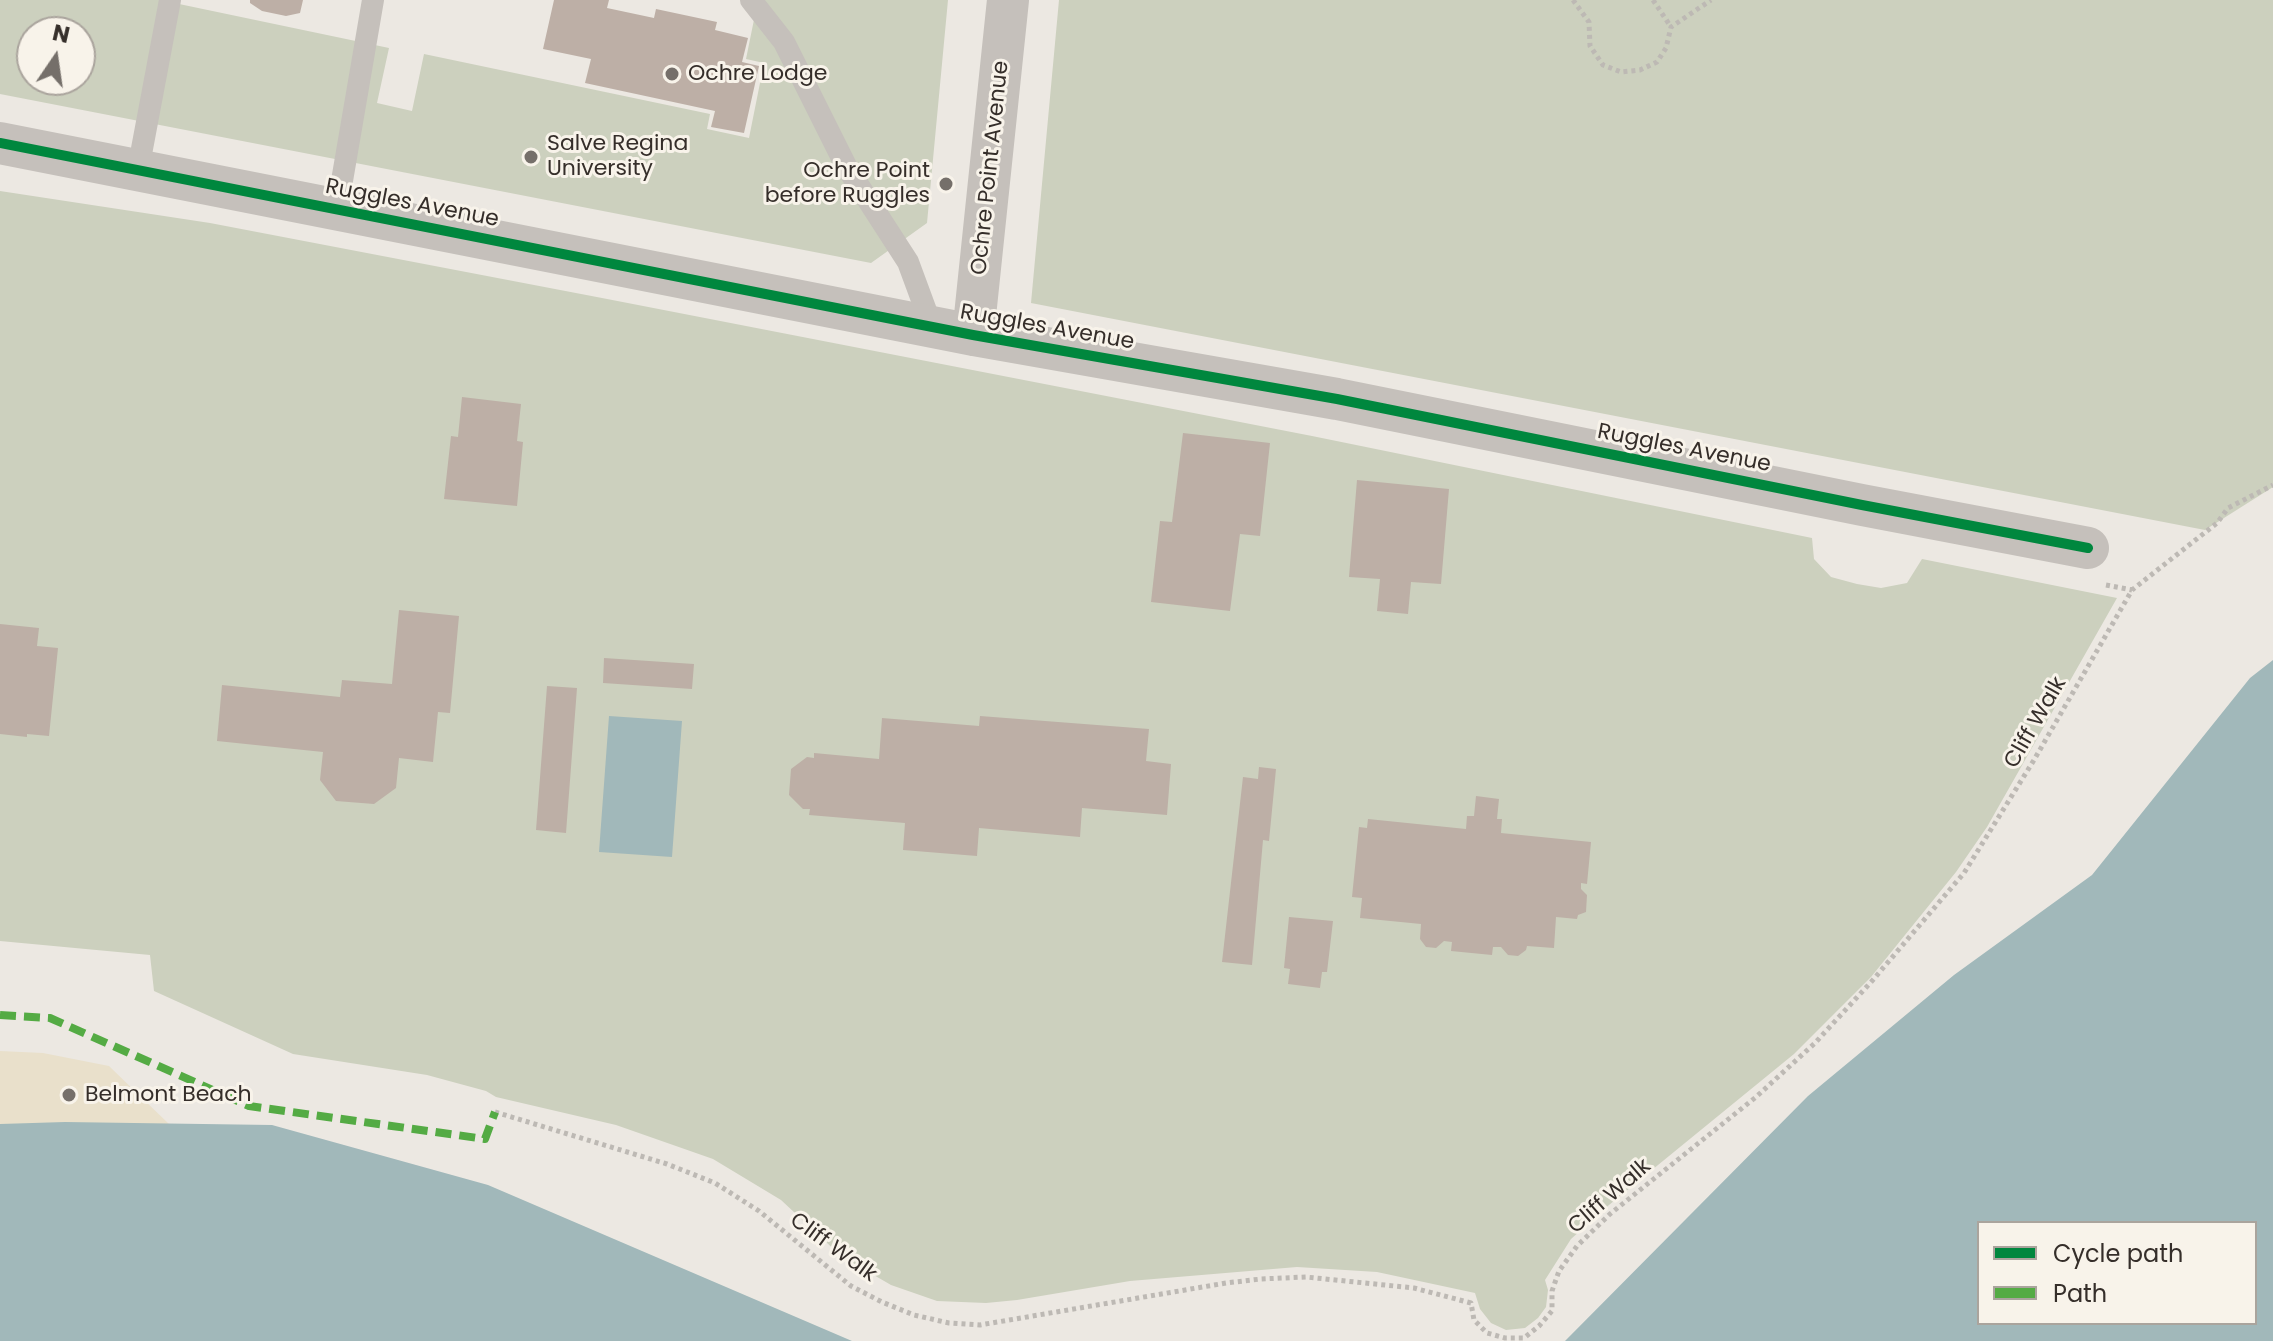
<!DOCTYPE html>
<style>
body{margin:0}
#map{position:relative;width:2273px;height:1341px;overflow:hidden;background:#ece8e2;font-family:Poppins,sans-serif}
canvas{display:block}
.legend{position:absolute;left:1977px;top:1221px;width:280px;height:104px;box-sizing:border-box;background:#f8f3ea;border:2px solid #aaa49d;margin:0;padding:10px 14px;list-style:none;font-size:24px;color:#352e2a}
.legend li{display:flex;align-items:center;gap:16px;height:40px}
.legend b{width:40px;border:2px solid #aaa49d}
.north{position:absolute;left:16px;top:16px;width:80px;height:80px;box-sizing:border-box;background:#f8f3ea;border:2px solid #aaa49d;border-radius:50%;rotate:13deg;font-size:22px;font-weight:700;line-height:32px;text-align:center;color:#352e2a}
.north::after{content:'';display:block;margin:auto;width:28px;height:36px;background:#756f6a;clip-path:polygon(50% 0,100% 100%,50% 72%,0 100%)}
</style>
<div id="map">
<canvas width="2273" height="1341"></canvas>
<ul class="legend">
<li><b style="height:10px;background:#00873e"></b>Cycle path</li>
<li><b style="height:10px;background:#54ab44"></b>Path</li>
</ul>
<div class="north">N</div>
</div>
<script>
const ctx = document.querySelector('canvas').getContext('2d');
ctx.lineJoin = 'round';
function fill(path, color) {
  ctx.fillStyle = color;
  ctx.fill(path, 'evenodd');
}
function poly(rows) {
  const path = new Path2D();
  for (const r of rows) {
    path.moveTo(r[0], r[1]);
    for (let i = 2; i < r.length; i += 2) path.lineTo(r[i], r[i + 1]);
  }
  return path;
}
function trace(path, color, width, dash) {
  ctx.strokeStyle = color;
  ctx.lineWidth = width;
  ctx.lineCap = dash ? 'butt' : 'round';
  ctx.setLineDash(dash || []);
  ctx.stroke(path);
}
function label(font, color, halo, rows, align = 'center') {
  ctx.font = font + ' Poppins,sans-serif';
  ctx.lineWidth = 6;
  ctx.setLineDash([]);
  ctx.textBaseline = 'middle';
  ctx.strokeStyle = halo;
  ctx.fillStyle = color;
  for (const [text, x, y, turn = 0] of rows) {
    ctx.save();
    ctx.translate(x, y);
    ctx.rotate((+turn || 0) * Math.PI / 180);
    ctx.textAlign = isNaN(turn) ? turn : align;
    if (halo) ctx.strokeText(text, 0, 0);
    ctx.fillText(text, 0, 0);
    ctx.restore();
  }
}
fill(poly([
 [0,0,160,0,389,48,377,103,412,111,424,54,710,114,707,129,749,138,764,63,746,59,758,0,948,0,927,223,871,263,0,94],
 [32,32,80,32,80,80,32,80],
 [1059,0,2273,0,2273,487,2205,530,1031,303],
 [0,191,210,223,602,298,1312,436,1812,538,1814,559,1831,577,1857,584,1881,588,1907,583,1922,559,2117,598,1987,827,1956,872,1871,977,1794,1054,1609,1205,1571,1239,1545,1280,1548,1290,1546,1307,1538,1318,1525,1328,1506,1330,1491,1323,1480,1309,1475,1293,1377,1272,1297,1267,1130,1281,1017,1300,986,1303,937,1301,891,1285,841,1256,781,1200,713,1159,616,1125,496,1097,486,1091,427,1075,293,1054,154,991,150,955,0,941]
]), '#ccd0be');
fill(poly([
 [0,1051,43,1053,109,1066,169,1124,0,1128]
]), '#e9e0cb');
fill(poly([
 [2273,660,2273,1341,1565,1341,1808,1096,1954,975,2092,875,2250,678],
 [2255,1223,2255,1323,1979,1323,1979,1223],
 [609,716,682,721,672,857,599,852],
 [65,1122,272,1125,488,1185,852,1341,0,1341,0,1124]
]), '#a1b8ba');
fill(poly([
 [250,0,303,0,300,13,286,16,262,11,250,3],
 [554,0,609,0,607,8,654,18,656,9,717,22,715,30,748,38,742,62,759,66,744,133,711,127,715,111,585,83,591,59,543,49],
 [462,397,521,404,517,441,523,442,517,506,444,499,451,436,458,437],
 [1183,433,1270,443,1260,536,1240,534,1230,611,1151,602,1160,521,1172,522],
 [1357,480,1449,489,1441,584,1411,582,1408,614,1377,611,1380,579,1349,577],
 [399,610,459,616,450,713,438,712,433,762,399,758,396,788,374,804,336,801,320,780,323,752,217,741,222,685,340,697,342,680,392,684],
 [0,624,39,628,37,646,58,648,49,736,27,734,27,737,0,734],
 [604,658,694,664,692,689,603,683],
 [547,686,577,688,566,833,536,830],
 [980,716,1149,729,1146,761,1171,764,1167,815,1082,808,1080,837,979,828,977,856,903,850,905,823,809,815,810,809,803,809,789,795,791,769,807,757,814,758,814,753,879,759,882,718,979,726],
 [1259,767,1276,769,1269,841,1263,840,1252,965,1222,962,1243,777,1258,779],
 [1476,796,1499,799,1497,819,1502,819,1501,833,1591,842,1587,884,1581,883,1581,889,1587,895,1586,912,1578,915,1577,919,1556,917,1554,948,1527,946,1526,950,1518,956,1508,955,1501,947,1493,947,1492,955,1451,951,1452,942,1444,941,1436,948,1426,947,1420,939,1421,924,1360,918,1362,898,1352,897,1359,827,1367,828,1368,819,1466,829,1467,816,1474,816],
 [1289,917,1333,921,1327,972,1322,972,1320,988,1288,984,1290,969,1284,968]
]), '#bdafa6');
trace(poly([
 [1573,0,1589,22,1590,46,1603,65,1621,72,1640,70,1657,62,1666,48,1671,27,1711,0],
 [1653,0,1671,27],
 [2106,585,2132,590],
 [495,1112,667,1164,715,1183,759,1211,851,1286,882,1302,914,1315,949,1323,980,1325,1226,1283,1261,1279,1306,1277,1414,1288,1471,1303,1474,1320,1487,1333,1505,1338,1524,1338,1539,1326,1552,1311,1552,1291,1559,1271,1577,1246,1610,1214,1756,1097,1815,1043,1872,981,1964,873,2034,760,2132,590,2217,523,2228,508,2273,485]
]), '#bdb9b4', 5, [4, 4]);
trace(poly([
 [751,0,784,42,846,166,908,262,932,327],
 [138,170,170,0],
 [337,210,373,0]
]), '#c5c0bb', 22);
trace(poly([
 [0,143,973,335,1337,399,1862,505,2088,548],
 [973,335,1008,0]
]), '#c5c0bb', 42);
trace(poly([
 [0,1015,50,1018,249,1106,485,1139,495,1112]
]), '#54ab44', 8, [16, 8]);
trace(poly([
 [0,143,973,335,1337,399,1862,505,2088,548]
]), '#00873e', 10);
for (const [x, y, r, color] of [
 [672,74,8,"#756f6a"],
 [531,157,8,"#756f6a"],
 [946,184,8,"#756f6a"],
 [69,1095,8,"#756f6a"]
]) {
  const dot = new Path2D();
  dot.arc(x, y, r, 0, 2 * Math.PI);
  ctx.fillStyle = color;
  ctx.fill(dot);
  trace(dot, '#f8f3ea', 3);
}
label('22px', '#352e2a', '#f8f3ea', [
 ["Ochre Lodge",688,74],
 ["Salve Regina",547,144],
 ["University",547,169],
 ["Ochre Point",930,171,"right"],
 ["before Ruggles",930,196,"right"],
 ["Belmont Beach",85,1095]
], 'left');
label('22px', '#352e2a', '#f8f3ea', [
 ["Ochre Point Avenue",991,168,-84],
 ["Ruggles Avenue",412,204,11],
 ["Ruggles Avenue",1047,328,10],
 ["Ruggles Avenue",1684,449,11],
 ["Cliff Walk",2036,723,-60],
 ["Cliff Walk",1610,1197,-41],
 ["Cliff Walk",833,1248,36]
]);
</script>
